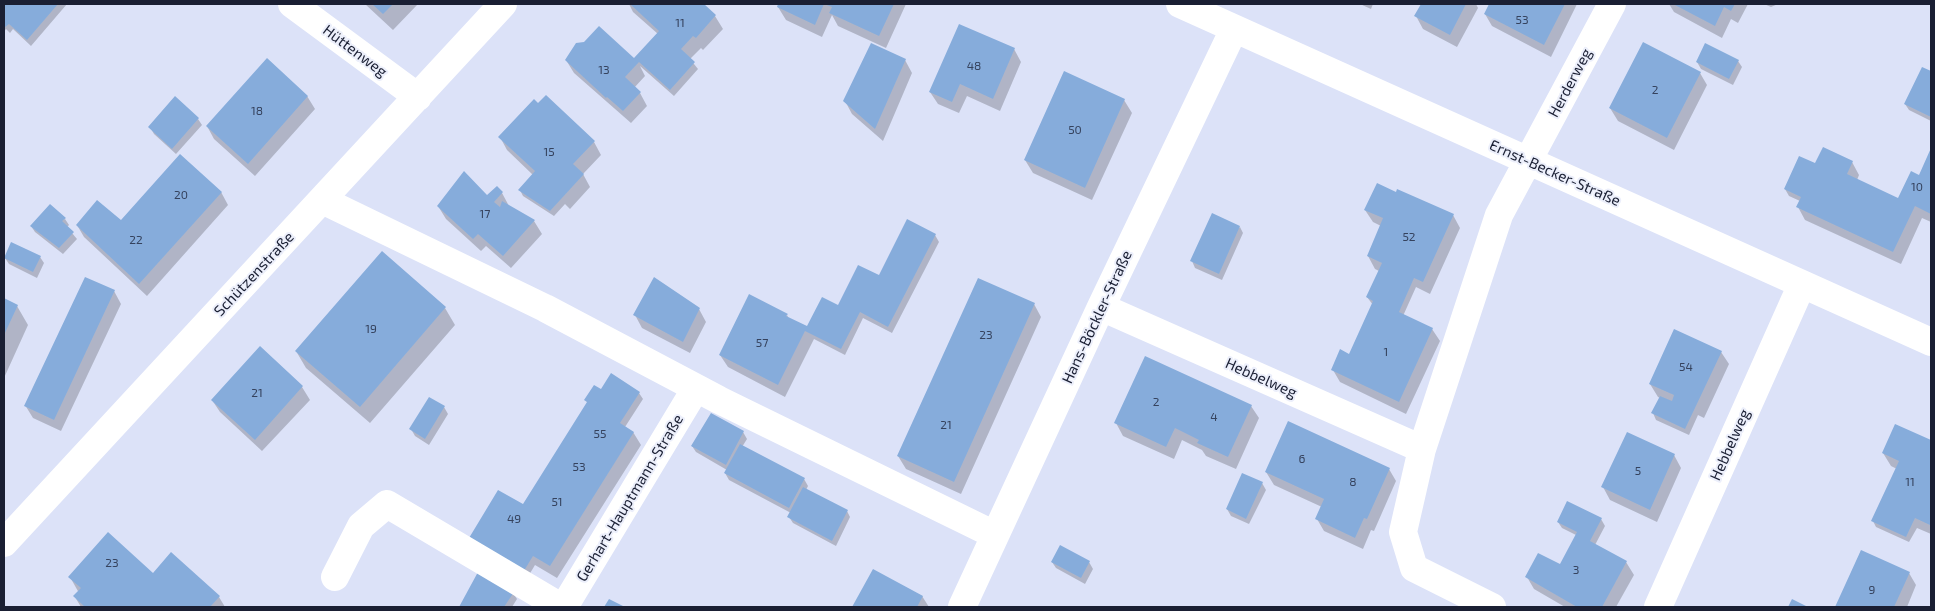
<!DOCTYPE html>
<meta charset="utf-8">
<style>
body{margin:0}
#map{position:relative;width:1935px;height:611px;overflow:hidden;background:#dce2f8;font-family:"Exo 2",sans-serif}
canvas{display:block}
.frame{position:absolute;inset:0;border:5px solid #1a1f33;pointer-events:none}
</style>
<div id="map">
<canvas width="1935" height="611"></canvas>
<div class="frame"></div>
</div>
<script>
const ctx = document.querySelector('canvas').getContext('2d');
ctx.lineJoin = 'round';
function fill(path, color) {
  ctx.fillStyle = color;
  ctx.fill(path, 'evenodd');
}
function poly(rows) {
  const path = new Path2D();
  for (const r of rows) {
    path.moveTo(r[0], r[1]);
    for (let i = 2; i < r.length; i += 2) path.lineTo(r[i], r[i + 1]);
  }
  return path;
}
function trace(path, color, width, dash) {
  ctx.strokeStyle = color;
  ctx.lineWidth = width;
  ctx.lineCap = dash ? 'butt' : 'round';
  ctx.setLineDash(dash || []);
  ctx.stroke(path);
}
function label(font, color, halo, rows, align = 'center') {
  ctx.font = font + ' "Exo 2",sans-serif';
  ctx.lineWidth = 4;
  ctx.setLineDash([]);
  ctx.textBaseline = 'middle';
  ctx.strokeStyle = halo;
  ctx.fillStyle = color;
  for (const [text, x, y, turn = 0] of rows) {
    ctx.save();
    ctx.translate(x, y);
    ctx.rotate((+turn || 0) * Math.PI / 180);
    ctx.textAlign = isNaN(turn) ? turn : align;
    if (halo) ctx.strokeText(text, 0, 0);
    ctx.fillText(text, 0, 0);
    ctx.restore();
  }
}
fill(poly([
 [4,4,67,4,31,46,13,29,10,33,6,29,4,32],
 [365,4,418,4,393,30],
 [629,4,702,4,715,16,723,29,703,50,701,48,690,59,698,69,674,96,640,66,645,76,634,88,640,93,647,106,631,123,574,73,566,60,634,60,658,34,633,12],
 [780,4,906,4,886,48,838,26,832,15,822,37,786,20,778,7],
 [1360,4,1373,4,1371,9],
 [1422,4,1476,4,1478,8,1457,47,1423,29,1416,16],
 [1490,4,1577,4,1551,57,1492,26,1485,14],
 [1669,4,1748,4,1738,23,1731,19,1722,38,1674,12],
 [1764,4,1778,4,1771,7],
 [1014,49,1021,62,1000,111,967,96,959,113,938,104,930,92],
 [905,60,912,73,883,141,852,114,845,101],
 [1738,61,1742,67,1733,85,1701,69,1697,62],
 [1922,69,1931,73,1931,121,1909,110,1905,104],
 [1064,73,1124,100,1132,113,1092,200,1033,173,1025,160],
 [1700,73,1707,85,1674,150,1618,121,1610,108],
 [307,96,315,109,255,176,214,139,207,126],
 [198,119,202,125,176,154,154,134,150,127],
 [500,137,594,142,601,155,583,174,590,187,570,209,565,204,554,216,523,196,520,190,533,175,507,150],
 [1931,151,1931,222,1922,218,1901,264,1805,220,1798,207,1800,201,1789,196,1785,189,1818,166,1852,162,1859,175,1857,180,1899,200,1919,177],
 [497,187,502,193,509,206,534,221,542,234,511,268,486,246,481,251,446,219,438,206,487,196],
 [221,192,228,205,147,296,84,237,77,225,121,222],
 [1365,210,1453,215,1460,228,1430,294,1416,287,1403,316,1432,329,1440,341,1406,414,1340,382,1333,370,1350,355,1373,305,1367,297,1379,271,1375,269,1368,256,1381,226,1373,222],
 [65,219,69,225,67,227,77,239,63,254,35,232,31,226],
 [1240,227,1243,233,1222,280,1195,268,1192,261],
 [935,235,939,242,892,333,863,318,845,355,814,339,785,397,728,367,720,355,787,315,789,319,806,327,838,307],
 [40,257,44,263,37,278,9,264,5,258],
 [114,291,121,304,61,431,33,418,25,405],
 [4,300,17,306,28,325,4,378],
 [1034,304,1041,317,961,494,906,469,898,456],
 [445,308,455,325,370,423,306,368,296,351],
 [699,309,706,322,690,353,642,328,635,315],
 [260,348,302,387,310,400,262,451,220,412,212,400],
 [1721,352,1729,364,1704,418,1698,415,1689,435,1656,420,1653,413,1660,398,1658,397,1650,384],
 [601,390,639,393,643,399,625,427,633,432,641,445,557,578,535,565,526,580,500,564,523,506,588,404,586,400],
 [1251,406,1259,418,1236,469,1206,456,1202,450,1182,440,1174,459,1123,436,1116,423],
 [444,407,448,414,429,445,415,436,411,429],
 [1896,425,1931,441,1931,534,1917,528,1909,542,1876,527,1873,521,1897,469,1891,466,1883,453],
 [743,432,747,439,742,447,804,479,808,486,806,490,847,511,850,517,836,546,793,523,789,517,791,513,729,480,725,473,727,470,696,452,692,446],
 [1674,455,1681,468,1657,522,1610,500,1603,487],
 [1389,469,1396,481,1374,531,1371,530,1363,549,1324,531,1317,519,1322,507,1274,485,1266,472],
 [1262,483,1266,490,1249,524,1231,516,1227,509],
 [1601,519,1605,526,1595,545,1626,562,1634,575,1616,607,1565,607,1534,589,1527,577,1561,565,1576,535,1562,528,1558,522],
 [1861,551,1909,573,1916,585,1907,607,1836,607],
 [1052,562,1089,562,1093,569,1085,584,1056,568],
 [873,570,922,596,929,607,854,607],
 [479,573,513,593,517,599,512,607,461,607],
 [70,577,219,597,225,607,81,607,75,597,79,593]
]), '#0003');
fill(poly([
 [4,4,58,4,27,40,9,24,5,27,4,26],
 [372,4,393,4,383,14],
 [630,4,704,4,716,15,696,38,693,36,681,49,695,62,670,90,639,62,625,77,641,92,623,111,607,97,606,98,565,60,576,43,584,42,599,26,634,58,659,31],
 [778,4,894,4,879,36,829,13,832,7,824,4,815,25,777,7],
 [1421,4,1466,4,1450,35,1414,16],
 [1489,4,1565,4,1544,45,1484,14],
 [1673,4,1735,4,1731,11,1724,7,1715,26],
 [959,24,1015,48,993,99,960,84,952,102,929,92],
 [1643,42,1701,72,1667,138,1609,108],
 [871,43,906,59,875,129,843,101],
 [1705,43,1739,60,1729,79,1696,62],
 [267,58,308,96,248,164,206,126],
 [1922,67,1931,71,1931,117,1904,104],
 [1064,71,1125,99,1085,188,1024,160],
 [546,95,595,141,573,164,584,174,550,211,518,190,535,171,498,137,534,99,538,103],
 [175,96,199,118,172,149,148,127],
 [1823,147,1853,161,1847,174,1898,198,1911,171,1919,175,1931,148,1931,214,1915,206,1893,252,1796,207,1801,197,1784,189,1799,156,1815,163],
 [180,154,222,192,139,284,76,225,97,200,121,220],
 [464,171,487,195,497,186,503,192,494,202,500,207,502,201,535,220,503,256,478,234,473,239,437,206],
 [1377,183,1396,192,1397,189,1454,214,1423,282,1414,278,1399,312,1433,328,1399,402,1331,370,1340,349,1349,354,1373,301,1366,297,1382,263,1367,256,1383,218,1364,210],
 [50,204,66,218,62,221,74,232,59,248,30,226],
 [1212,213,1240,226,1219,274,1190,261],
 [907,219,936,234,888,327,860,312,841,349,805,331,778,385,719,355,749,294,788,314,786,316,807,326,822,297,838,305,858,265,879,275],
 [11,242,41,256,33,272,4,258],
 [382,251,446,307,360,407,295,351],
 [85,277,115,290,54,420,24,406],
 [654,277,700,308,683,342,633,315],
 [978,278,1035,303,954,482,897,456],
 [4,298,18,305,4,335],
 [1674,329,1722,351,1685,429,1651,413,1660,396,1672,401,1674,395,1649,384],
 [260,346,303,386,255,440,211,400],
 [1145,356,1252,405,1228,457,1197,443,1199,440,1175,428,1166,447,1114,423],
 [611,373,640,392,620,423,634,432,550,566,533,556,522,574,466,543,498,490,523,504,587,402,584,400,594,385,601,389],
 [429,397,445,406,425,439,409,429],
 [711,413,744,431,726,465,691,446],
 [1288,421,1390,468,1367,519,1364,518,1355,538,1315,519,1324,499,1265,472],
 [1895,424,1931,440,1931,522,1930,525,1915,518,1906,537,1871,521,1899,461,1882,453],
 [1627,432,1675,454,1650,510,1601,487],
 [740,444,805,478,789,508,724,473],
 [1242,473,1263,482,1246,519,1226,509],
 [803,487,848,510,832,541,787,517],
 [1567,501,1602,518,1590,541,1627,561,1602,607,1577,607,1525,577,1538,553,1560,564,1577,532,1557,522],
 [108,532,153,573,171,552,220,596,210,607,85,607,73,596,81,588,68,577],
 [1060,545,1090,561,1081,578,1051,562],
 [1861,550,1910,572,1894,607,1835,607],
 [873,569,923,596,917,607,852,607],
 [478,572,514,592,504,607,459,607],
 [609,599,625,607,604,607],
 [1792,599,1808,607,1788,607]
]), '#86acdb');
trace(poly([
 [292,4,418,97],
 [1180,4,1931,342],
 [322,200,545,308,719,400,995,535],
 [1101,307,1422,449,1403,532,1414,568,1492,607],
 [1422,449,1499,215,1612,4],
 [4,543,503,4],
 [335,577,361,526,387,504,561,607],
 [564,607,696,388],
 [962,607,1101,307,1234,29],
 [1658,607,1802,284]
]), '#fff', 28);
label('12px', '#35425d', null, [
 ["53",1522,20],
 ["11",680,23],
 ["48",974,66],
 ["13",604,70],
 ["2",1655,90],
 ["18",257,111],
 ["50",1075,130],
 ["15",549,152],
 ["10",1917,187],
 ["20",181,195],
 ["17",485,214],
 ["52",1409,237],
 ["22",136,240],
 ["19",371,329],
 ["23",986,335],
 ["57",762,343],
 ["1",1386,352],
 ["54",1686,367],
 ["21",257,393],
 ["2",1156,402],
 ["4",1214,417],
 ["21",946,425],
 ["55",600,434],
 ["6",1302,459],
 ["53",579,467],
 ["5",1638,471],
 ["8",1353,482],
 ["11",1910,482],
 ["51",557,502],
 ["49",514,519],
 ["23",112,563],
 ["3",1576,570],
 ["9",1872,590]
]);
label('15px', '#1a1f33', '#eceffb', [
 ["Hüttenweg",355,51,37],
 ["Herderweg",1570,83,-62],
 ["Ernst-Becker-Straße",1555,173,24],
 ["Schützenstraße",254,274,-47],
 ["Hans-Böckler-Straße",1097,317,-65],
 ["Hebbelweg",1261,378,24],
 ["Hebbelweg",1730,445,-66],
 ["Gerhart-Hauptmann-Straße",630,498,-59]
]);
</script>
